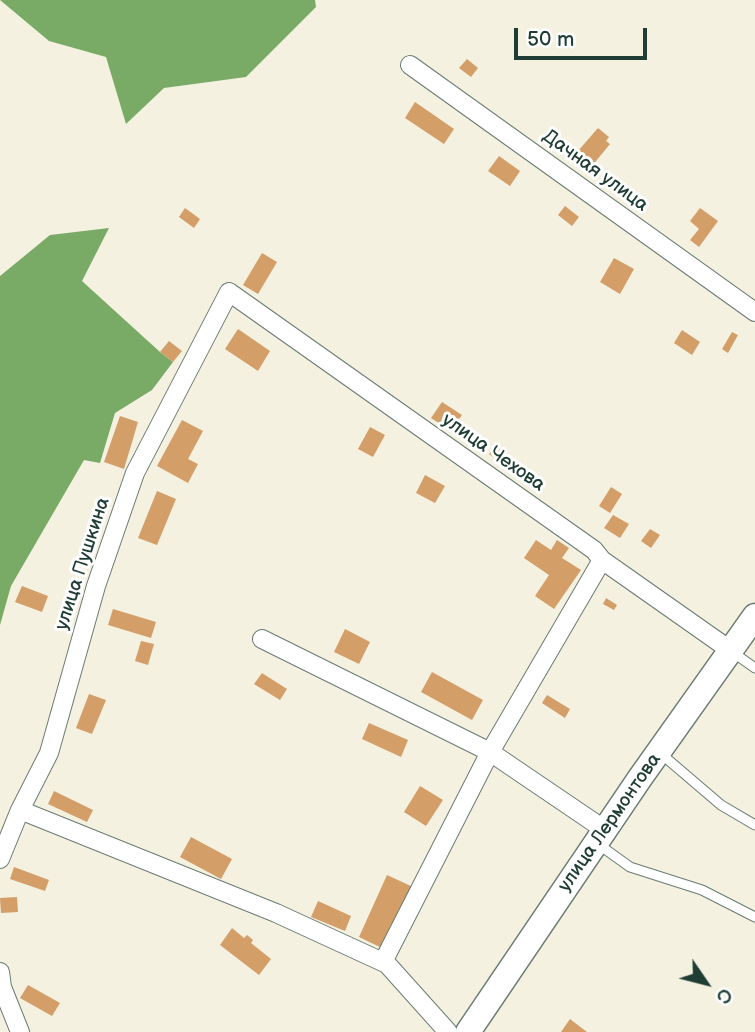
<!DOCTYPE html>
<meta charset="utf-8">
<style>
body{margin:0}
#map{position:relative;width:755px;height:1032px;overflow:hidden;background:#f4f1e1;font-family:"Balsamiq Sans",sans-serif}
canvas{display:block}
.north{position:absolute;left:671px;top:948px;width:70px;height:70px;-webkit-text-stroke:5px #fff;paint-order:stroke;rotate:125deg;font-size:19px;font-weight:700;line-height:28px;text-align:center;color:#1f3d34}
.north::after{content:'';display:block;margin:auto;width:24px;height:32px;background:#1f3d34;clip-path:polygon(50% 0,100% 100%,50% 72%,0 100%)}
.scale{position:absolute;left:514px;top:28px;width:133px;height:32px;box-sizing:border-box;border:4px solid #1f3d34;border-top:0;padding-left:9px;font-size:21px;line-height:24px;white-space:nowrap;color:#1f3d34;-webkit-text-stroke:5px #fff;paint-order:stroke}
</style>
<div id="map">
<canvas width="755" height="1032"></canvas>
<div class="north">С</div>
<div class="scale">50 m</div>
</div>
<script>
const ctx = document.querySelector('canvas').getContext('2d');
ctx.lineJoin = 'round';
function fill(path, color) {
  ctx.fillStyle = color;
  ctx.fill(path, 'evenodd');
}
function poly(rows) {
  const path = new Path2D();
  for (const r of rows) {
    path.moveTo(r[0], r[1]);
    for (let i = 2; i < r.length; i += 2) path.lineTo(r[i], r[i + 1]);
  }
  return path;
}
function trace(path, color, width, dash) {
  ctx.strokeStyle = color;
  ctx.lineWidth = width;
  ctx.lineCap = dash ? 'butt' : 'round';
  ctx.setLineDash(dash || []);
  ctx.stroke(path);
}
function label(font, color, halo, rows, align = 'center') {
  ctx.font = font + ' "Balsamiq Sans",sans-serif';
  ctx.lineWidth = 6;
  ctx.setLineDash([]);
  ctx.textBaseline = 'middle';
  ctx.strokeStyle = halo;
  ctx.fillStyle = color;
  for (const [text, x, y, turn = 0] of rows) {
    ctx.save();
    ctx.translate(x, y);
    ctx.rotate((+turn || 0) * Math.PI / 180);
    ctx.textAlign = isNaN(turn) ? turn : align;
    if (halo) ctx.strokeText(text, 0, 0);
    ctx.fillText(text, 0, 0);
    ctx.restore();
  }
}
fill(poly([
 [0,0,315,0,316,7,246,77,164,88,126,124,106,57,49,41],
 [109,228,82,281,160,352,173,362,152,390,115,413,100,463,84,460,11,586,0,625,0,276,50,235]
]), '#79ab66');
fill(poly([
 [467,59,478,68,471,77,459,68],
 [415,102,454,129,444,144,405,118],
 [598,128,609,137,606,141,610,144,587,172,571,159],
 [499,156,520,171,510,186,488,171],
 [565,206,579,217,572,226,558,215],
 [185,208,200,219,194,228,179,217],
 [700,208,718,221,699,247,690,240,699,229,690,221],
 [262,253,277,262,258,294,243,285],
 [614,258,634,269,620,294,600,282],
 [238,329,270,351,258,371,225,349],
 [682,330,700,342,692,355,674,343],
 [732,332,738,335,728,353,722,349],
 [169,341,182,351,173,362,160,352],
 [442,402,462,415,451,431,431,418],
 [120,416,138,422,124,469,104,462],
 [182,420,203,431,188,459,198,464,188,483,157,466],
 [370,427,385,435,373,457,358,449],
 [496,445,511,457,505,466,489,454],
 [425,475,445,486,435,503,416,493],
 [611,487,622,494,610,513,599,506],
 [157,491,176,499,157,545,138,538],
 [613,515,629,524,620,538,604,528],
 [650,529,660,535,651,548,641,541],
 [536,540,551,550,557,540,569,548,562,558,581,570,554,609,535,596,549,575,524,558],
 [22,586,48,596,42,612,15,602],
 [606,598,617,605,614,610,603,604],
 [113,609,156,622,151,638,108,625],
 [345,629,370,642,359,664,334,652],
 [141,641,154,644,148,665,135,661],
 [432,672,483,700,472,720,421,692],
 [262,673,287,689,280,700,254,684],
 [89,694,106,700,92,734,76,728],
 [547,695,570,709,565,718,542,703],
 [369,723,408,740,401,757,362,739],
 [420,786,443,800,426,826,404,812],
 [54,791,93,810,87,822,48,804],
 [191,837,232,859,221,879,180,857],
 [14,867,49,880,45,891,10,879],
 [387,875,413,887,384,949,359,937],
 [17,897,18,912,1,913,0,898],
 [318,901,351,916,345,931,311,917],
 [232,928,244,938,247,935,253,940,251,943,271,959,259,975,220,945],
 [28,985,60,1003,52,1016,20,998],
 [570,1019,587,1032,561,1032]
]), '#d39e67');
const lane = poly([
 [731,651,755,668],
 [659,752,721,805,755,825],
 [598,844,630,867,702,890,755,917]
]);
const street = poly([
 [410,65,755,312],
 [262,639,490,752,605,830],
 [20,810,276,913,387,964,448,1032],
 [0,859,20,810,49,753,96,586,135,473,229,292,594,550,602,560,730,650],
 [383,962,490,752,602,560],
 [0,972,2,987,20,1032]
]);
const secondary = poly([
 [468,1032,640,778,755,616]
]);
trace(lane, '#6a7c71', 11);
trace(street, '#6a7c71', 20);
trace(secondary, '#6a7c71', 27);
trace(lane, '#fff', 9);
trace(street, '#fff', 18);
trace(secondary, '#fff', 24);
label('19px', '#1f3d34', '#fff', [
 ["Дачная улица",595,171,36],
 ["улица Чехова",493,453,35],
 ["улица Пушкина",83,564,-72],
 ["улица Лермонтова",610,823,-55]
]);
</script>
